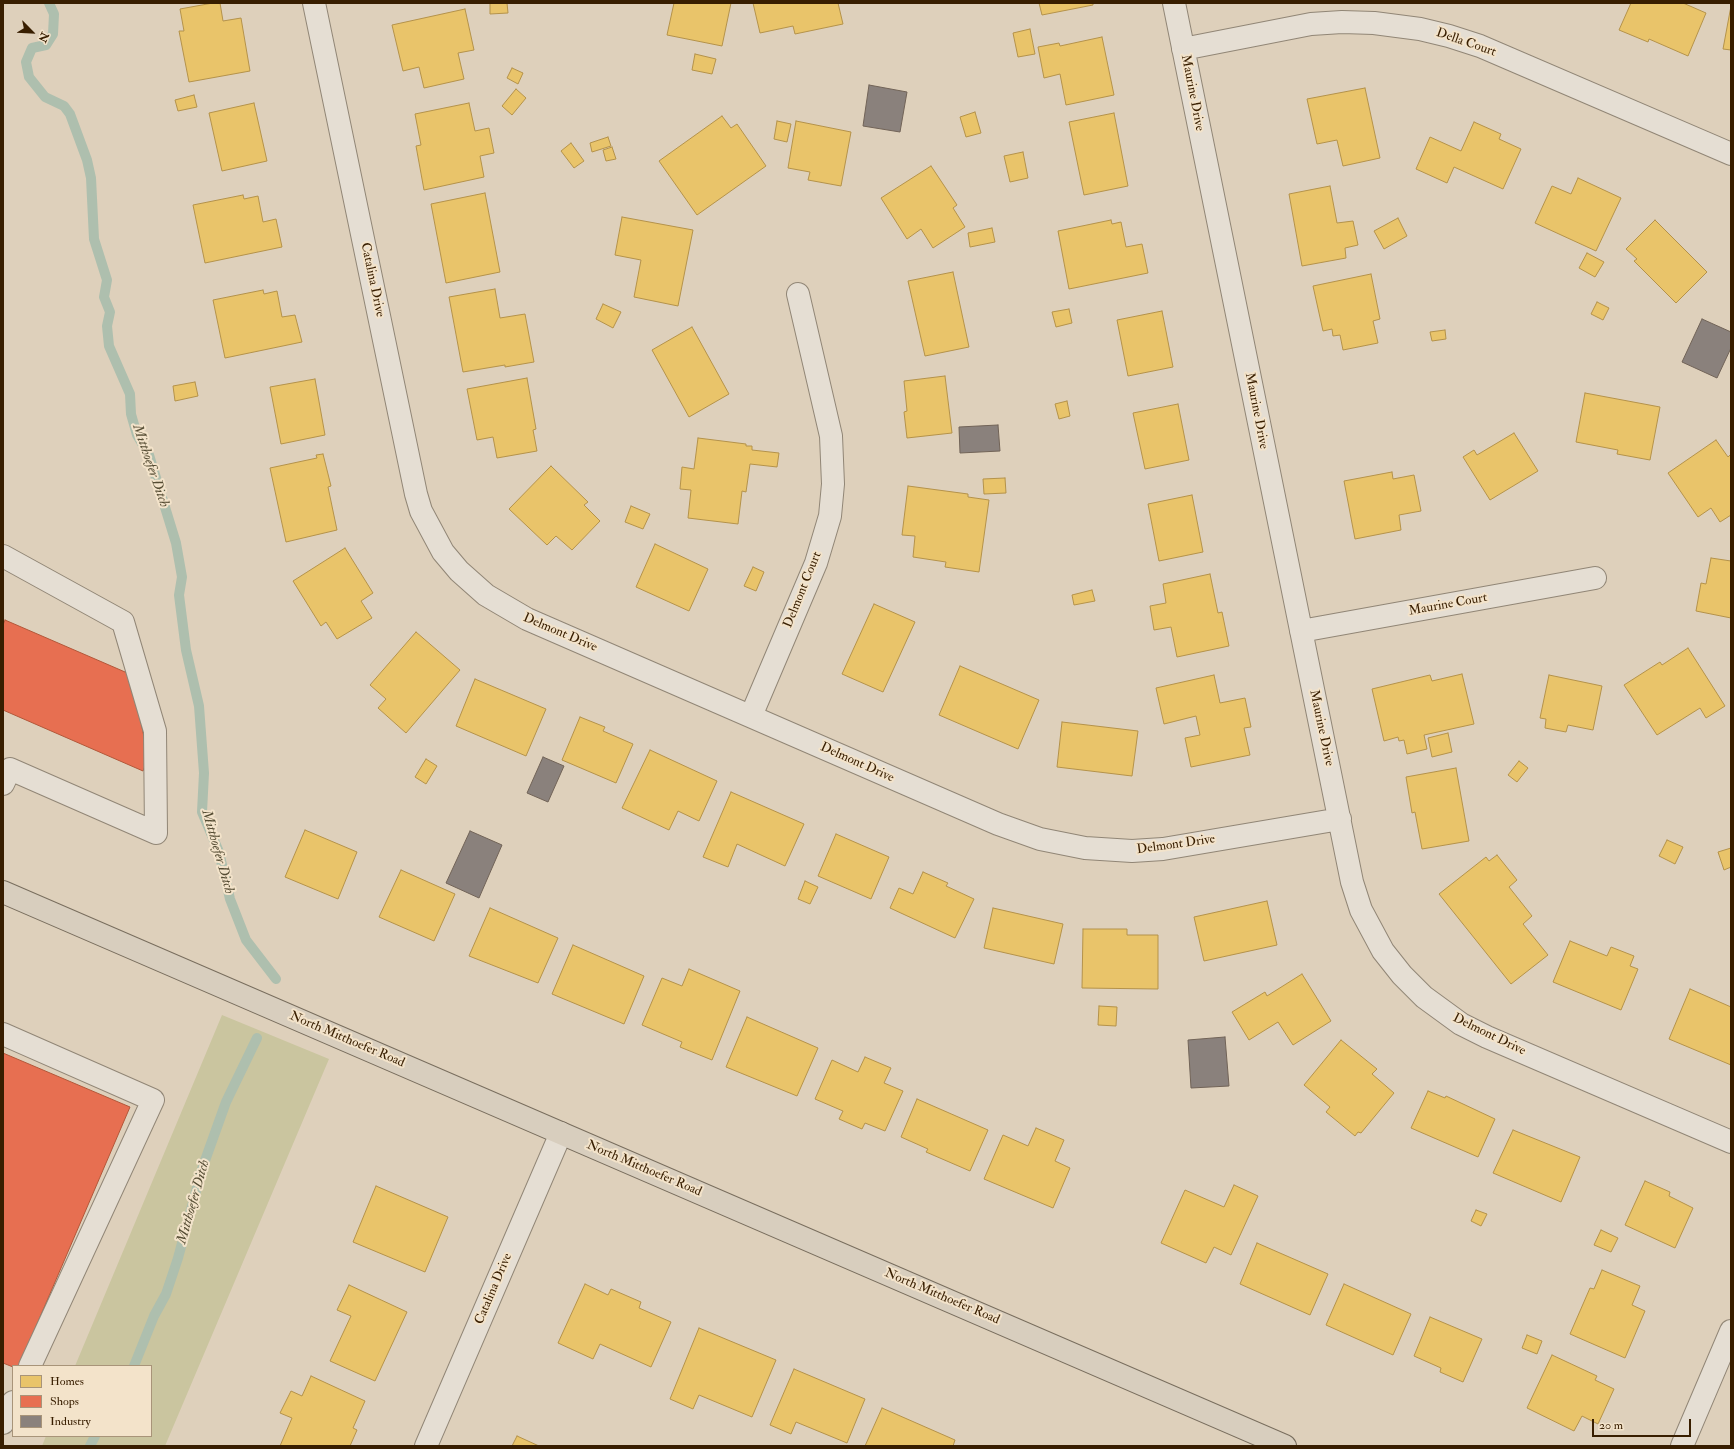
<!DOCTYPE html>
<style>
body{margin:0}
#map{position:relative;width:1734px;height:1449px;overflow:hidden;background:#ded0bb;font-family:"IM FELL Double Pica",serif}
canvas{display:block}
.frame{position:absolute;inset:0;border:4px solid #381e00;pointer-events:none}
.legend{position:absolute;left:12px;top:1365px;width:140px;height:72px;box-sizing:border-box;background:#f3e3ca;border:1px solid #a89479;margin:0;padding:5px 7px;list-style:none;font-size:12px;color:#381e00}
.legend li{display:flex;align-items:center;gap:8px;height:20px}
.legend b{width:20px;border:1px solid #a89479}
.north{position:absolute;left:12px;top:12px;width:40px;height:40px;-webkit-text-stroke:3px #f3e3ca;paint-order:stroke;rotate:114deg;font-size:11px;font-weight:700;line-height:16px;text-align:center;color:#381e00}
.north::after{content:'';display:block;margin:auto;width:14px;height:18px;background:#381e00;clip-path:polygon(50% 0,100% 100%,50% 72%,0 100%)}
.scale{position:absolute;left:1592px;top:1419px;width:99px;height:18px;box-sizing:border-box;border:2px solid #381e00;border-top:0;padding-left:5px;font-size:12px;line-height:14px;white-space:nowrap;color:#381e00;-webkit-text-stroke:3px #f3e3ca;paint-order:stroke}
</style>
<div id="map">
<canvas width="1734" height="1449"></canvas>
<div class="frame"></div>
<ul class="legend">
<li><b style="height:11px;background:#e9c46a"></b>Homes</li>
<li><b style="height:11px;background:#e76f51"></b>Shops</li>
<li><b style="height:11px;background:#8a817c"></b>Industry</li>
</ul>
<div class="north">N</div>
<div class="scale">20 m</div>
</div>
<script>
const ctx = document.querySelector('canvas').getContext('2d');
ctx.lineJoin = 'round';
function fill(path, color) {
  ctx.fillStyle = color;
  ctx.fill(path, 'evenodd');
}
function poly(rows) {
  const path = new Path2D();
  for (const r of rows) {
    path.moveTo(r[0], r[1]);
    for (let i = 2; i < r.length; i += 2) path.lineTo(r[i], r[i + 1]);
  }
  return path;
}
function trace(path, color, width, dash) {
  ctx.strokeStyle = color;
  ctx.lineWidth = width;
  ctx.lineCap = dash ? 'butt' : 'round';
  ctx.setLineDash(dash || []);
  ctx.stroke(path);
}
function label(font, color, halo, rows, align = 'center') {
  ctx.font = font + ' "IM FELL Double Pica",serif';
  ctx.lineWidth = 4;
  ctx.setLineDash([]);
  ctx.textBaseline = 'middle';
  ctx.strokeStyle = halo;
  ctx.fillStyle = color;
  for (const [text, x, y, turn = 0] of rows) {
    ctx.save();
    ctx.translate(x, y);
    ctx.rotate((+turn || 0) * Math.PI / 180);
    ctx.textAlign = isNaN(turn) ? turn : align;
    if (halo) ctx.strokeText(text, 0, 0);
    ctx.fillText(text, 0, 0);
    ctx.restore();
  }
}
fill(poly([
 [222,1015,329,1059,165,1446,42,1446,46,1436,151,1436,151,1366,75,1366]
]), '#cac59f');
const homes = poly([
 [213,3,220,3,223,21,241,18,250,71,189,82,179,31,184,31,180,9,213,3],
 [490,3,507,3,508,13,490,14,490,3],
 [674,3,731,3,722,46,667,35,674,3],
 [753,3,838,3,843,24,795,34,793,26,760,33,753,3],
 [1039,3,1093,3,1093,5,1042,15,1039,3],
 [1631,3,1683,3,1706,13,1688,56,1649,39,1648,42,1619,30,1631,3],
 [1731,6,1731,50,1723,49,1731,6],
 [465,9,474,50,458,53,464,79,424,88,419,67,403,71,392,25,465,9],
 [1030,29,1035,54,1018,57,1013,33,1030,29],
 [1102,37,1114,95,1066,105,1060,74,1044,78,1038,47,1059,43,1060,46,1102,37],
 [695,54,716,59,712,74,692,70,695,54],
 [512,68,523,73,518,84,507,78,512,68],
 [1365,88,1380,158,1343,166,1337,140,1317,144,1307,99,1365,88],
 [516,89,526,98,512,115,502,106,516,89],
 [194,95,197,107,178,111,175,100,194,95],
 [254,103,267,161,222,171,209,113,254,103],
 [469,103,475,131,489,128,494,153,480,156,484,177,424,190,416,146,421,145,415,114,469,103],
 [975,112,981,133,966,137,960,117,975,112],
 [1114,113,1128,186,1084,195,1069,122,1114,113],
 [722,116,731,128,737,124,766,166,697,215,659,161,722,116],
 [777,121,791,124,787,142,774,139,777,121],
 [796,121,851,132,841,186,808,180,810,172,788,168,796,121],
 [1474,122,1501,134,1499,139,1521,149,1503,189,1454,167,1447,183,1416,169,1430,137,1461,151,1474,122],
 [608,137,611,146,592,152,590,143,608,137],
 [571,143,584,161,574,168,561,151,571,143],
 [612,147,616,159,606,161,603,150,612,147],
 [1023,152,1028,178,1010,182,1004,156,1023,152],
 [931,166,957,205,953,208,965,227,933,248,921,229,907,239,881,198,931,166],
 [1578,178,1621,198,1596,251,1535,223,1552,186,1571,194,1578,178],
 [1330,186,1337,223,1353,221,1358,245,1345,248,1346,258,1302,266,1289,194,1330,186],
 [485,193,500,272,446,283,431,204,485,193],
 [243,195,244,199,258,196,263,222,276,219,282,247,205,263,193,205,243,195],
 [622,217,693,230,678,306,634,297,641,260,615,255,622,217],
 [1398,218,1407,236,1384,249,1374,231,1398,218],
 [1111,220,1112,224,1121,222,1126,247,1142,244,1148,273,1069,289,1058,231,1111,220],
 [1655,220,1707,272,1676,303,1634,261,1637,259,1626,249,1655,220],
 [992,228,995,242,970,247,968,233,992,228],
 [1587,253,1604,262,1595,277,1579,268,1587,253],
 [953,272,969,347,925,356,908,281,953,272],
 [1371,274,1380,319,1373,321,1378,343,1343,350,1340,335,1333,336,1332,329,1323,331,1313,286,1371,274],
 [495,289,500,318,525,314,534,362,505,367,505,365,463,372,449,297,495,289],
 [263,290,264,294,277,291,282,317,295,315,302,342,225,358,213,300,263,290],
 [1597,302,1609,308,1603,320,1591,314,1597,302],
 [603,304,621,312,613,328,596,319,603,304],
 [1069,309,1072,323,1056,327,1052,312,1069,309],
 [1162,311,1173,367,1128,376,1117,320,1162,311],
 [692,327,729,394,689,417,652,350,692,327],
 [1445,330,1446,339,1432,341,1430,332,1445,330],
 [945,376,952,433,907,438,904,412,907,411,904,381,945,376],
 [527,378,536,429,533,430,537,451,497,458,493,437,477,440,467,389,527,378],
 [315,379,325,435,281,444,270,387,315,379],
 [195,382,198,396,175,401,173,386,195,382],
 [1585,393,1660,407,1650,460,1617,454,1618,450,1576,442,1585,393],
 [1067,401,1070,416,1059,419,1055,404,1067,401],
 [1178,404,1189,460,1145,469,1133,413,1178,404],
 [1514,433,1538,471,1490,500,1463,457,1474,450,1477,455,1514,433],
 [698,438,746,444,746,446,752,446,752,450,779,453,777,467,750,464,746,492,742,491,738,524,688,518,691,490,680,489,682,467,694,469,698,438],
 [1716,440,1728,457,1731,454,1731,515,1720,522,1711,508,1698,517,1668,473,1716,440],
 [323,454,331,486,328,487,337,530,286,542,270,468,317,458,316,455,323,454],
 [551,466,588,502,584,505,600,521,572,550,556,536,547,545,509,509,551,466],
 [1392,472,1393,479,1414,475,1421,511,1399,515,1401,530,1355,539,1344,481,1392,472],
 [1005,478,1006,493,984,494,983,479,1005,478],
 [908,486,968,494,968,497,989,500,979,572,945,567,946,562,913,557,915,536,902,535,908,486],
 [1192,495,1203,552,1159,561,1148,504,1192,495],
 [631,506,650,514,643,529,625,522,631,506],
 [655,544,708,569,689,611,636,587,655,544],
 [345,548,373,593,361,601,372,618,337,639,326,622,321,626,293,581,345,548],
 [1711,558,1731,561,1731,618,1696,611,1701,583,1706,584,1711,558],
 [753,567,764,572,756,591,744,586,753,567],
 [1210,574,1218,613,1222,612,1229,646,1177,657,1171,627,1154,630,1150,606,1166,603,1163,584,1210,574],
 [1092,590,1095,601,1074,605,1072,595,1092,590],
 [874,604,915,622,883,692,842,674,874,604],
 [416,632,460,670,406,733,378,708,386,699,370,685,416,632],
 [1688,648,1725,706,1706,718,1700,708,1657,735,1624,685,1660,662,1662,665,1688,648],
 [960,666,1039,700,1018,749,939,715,960,666],
 [1462,674,1474,724,1424,735,1427,749,1407,754,1404,740,1399,741,1398,737,1384,741,1372,689,1430,675,1432,681,1462,674],
 [1214,675,1220,703,1245,698,1251,727,1244,728,1250,755,1191,767,1185,738,1200,735,1196,716,1164,724,1156,688,1214,675],
 [1549,675,1602,686,1593,730,1568,725,1566,732,1545,728,1546,719,1540,718,1549,675],
 [475,679,546,709,526,756,456,726,475,679],
 [580,717,605,727,603,731,633,744,616,783,562,760,580,717],
 [1062,722,1138,731,1132,776,1057,767,1062,722],
 [1448,733,1452,752,1432,757,1428,738,1448,733],
 [650,750,717,781,699,821,678,811,669,830,622,808,650,750],
 [426,759,437,766,426,784,415,777,426,759],
 [1519,761,1528,768,1517,782,1508,775,1519,761],
 [1456,768,1469,841,1422,849,1415,812,1412,813,1406,777,1456,768],
 [731,792,804,824,785,866,737,844,728,867,703,857,731,792],
 [305,830,357,852,338,899,285,877,305,830],
 [836,834,889,857,871,899,818,876,836,834],
 [1667,840,1683,847,1675,864,1659,856,1667,840],
 [1731,848,1731,867,1724,870,1718,852,1731,848],
 [1497,855,1517,880,1509,887,1532,916,1523,924,1548,955,1511,984,1439,894,1486,857,1489,861,1497,855],
 [401,870,455,894,434,941,379,917,401,870],
 [923,872,948,883,946,886,974,899,955,938,890,908,899,888,913,894,923,872],
 [805,881,818,887,810,904,798,899,805,881],
 [1267,901,1277,945,1204,961,1194,917,1267,901],
 [490,908,558,938,538,983,469,956,490,908],
 [993,908,1063,924,1054,964,984,948,993,908],
 [1083,929,1127,929,1127,935,1158,935,1158,989,1082,988,1083,929],
 [1570,941,1607,956,1611,947,1634,956,1630,966,1638,969,1621,1010,1553,982,1570,941],
 [573,945,644,976,624,1024,552,994,573,945],
 [689,969,740,991,712,1060,680,1047,682,1042,642,1025,662,978,682,986,689,969],
 [1302,974,1331,1021,1293,1045,1278,1022,1249,1040,1232,1012,1265,992,1267,996,1302,974],
 [1690,989,1731,1007,1731,1065,1669,1039,1690,989],
 [1099,1006,1117,1007,1116,1026,1098,1025,1099,1006],
 [747,1017,818,1048,797,1096,726,1067,747,1017],
 [1341,1040,1377,1069,1372,1074,1394,1093,1361,1133,1358,1132,1355,1136,1326,1112,1330,1107,1304,1085,1341,1040],
 [865,1057,891,1068,884,1083,903,1091,885,1131,865,1123,862,1129,839,1119,843,1111,815,1099,832,1060,858,1072,865,1057],
 [1428,1091,1445,1098,1446,1096,1495,1119,1478,1157,1411,1128,1428,1091],
 [917,1099,988,1130,970,1171,926,1152,928,1149,901,1137,917,1099],
 [1036,1128,1064,1140,1055,1161,1070,1168,1053,1208,984,1179,1003,1135,1028,1146,1036,1128],
 [1513,1130,1580,1157,1561,1202,1493,1173,1513,1130],
 [1645,1181,1670,1192,1669,1196,1693,1208,1675,1248,1625,1225,1645,1181],
 [1234,1185,1258,1196,1231,1255,1214,1247,1206,1263,1161,1243,1185,1190,1224,1207,1234,1185],
 [376,1186,448,1217,425,1272,353,1242,376,1186],
 [1476,1210,1487,1214,1481,1226,1471,1221,1476,1210],
 [1601,1230,1618,1238,1611,1252,1594,1245,1601,1230],
 [1257,1243,1328,1274,1310,1315,1240,1284,1257,1243],
 [1602,1270,1640,1286,1632,1305,1645,1311,1625,1358,1570,1334,1590,1288,1594,1289,1602,1270],
 [585,1284,608,1295,611,1289,641,1302,639,1308,671,1322,651,1367,600,1344,593,1359,558,1343,585,1284],
 [1344,1284,1411,1314,1393,1355,1326,1325,1344,1284],
 [349,1285,407,1312,375,1381,330,1361,351,1316,337,1310,349,1285],
 [1430,1317,1482,1339,1463,1382,1440,1372,1441,1368,1414,1356,1430,1317],
 [699,1328,776,1360,752,1417,699,1395,693,1409,670,1399,699,1328],
 [1527,1335,1542,1341,1537,1354,1522,1348,1527,1335],
 [1552,1355,1597,1376,1595,1380,1614,1389,1598,1424,1582,1416,1574,1431,1527,1408,1552,1355],
 [794,1369,865,1399,847,1443,796,1422,791,1434,770,1425,794,1369],
 [311,1376,365,1401,353,1428,357,1430,350,1446,280,1446,292,1418,280,1413,291,1391,302,1396,311,1376],
 [882,1408,955,1440,953,1446,865,1446,882,1408],
 [517,1436,539,1446,512,1446,517,1436]
]);
fill(homes, '#e9c46a');
trace(homes, '#b4924a', 1);
const shops = poly([
 [5,620,132,675,148,758,143,771,3,710,3,625,5,620],
 [3,1053,130,1107,19,1366,13,1366,13,1367,3,1363,3,1053]
]);
fill(shops, '#e76f51');
trace(shops, '#b25739', 1);
const industry = poly([
 [869,85,907,92,900,132,863,126,869,85],
 [1702,319,1731,332,1731,348,1717,378,1682,362,1702,319],
 [998,425,1000,451,960,453,959,427,998,425],
 [543,757,564,766,548,802,527,793,543,757],
 [470,831,502,845,479,898,446,883,470,831],
 [1225,1037,1229,1086,1191,1088,1188,1040,1225,1037]
]);
fill(industry, '#8a817c');
trace(industry, '#716357', 1);
trace(poly([
 [49,3,54,14,53,34,46,45,32,48,26,62,29,77,45,97,64,106,70,114,87,160,91,178,94,239,107,280,104,297,110,312,107,326,109,346,130,394,131,414,137,435,149,455,176,543,182,577,179,595,186,650,199,706,204,773,202,812,219,852,230,899,246,940,276,979],
 [134,1366,154,1316,166,1294,178,1258,202,1169,226,1102,257,1038],
 [90,1446,95,1436]
]), '#aebfae', 10);
const minor = poly([
 [314,3,416,494,421,511,443,552,459,571,486,595,527,619,998,824,1040,839,1085,848,1132,851,1163,849,1340,819],
 [1174,3,1352,882,1361,910,1383,951,1402,975,1424,997,1461,1024,1487,1037,1731,1142],
 [1183,49,1311,24,1342,22,1374,23,1420,29,1449,36,1480,46,1731,154],
 [3,556,123,622,155,731,156,833,10,769,3,784],
 [1301,631,1595,578],
 [751,716,816,563,830,516,833,484,831,436,798,294],
 [3,1034,153,1100,30,1366],
 [3,1423,13,1402],
 [426,1446,561,1133],
 [1682,1446,1731,1331]
]);
const major = poly([
 [3,892,1285,1446]
]);
trace(minor, '#918676', 24);
trace(major, '#796e5e', 24);
trace(minor, '#e5ded3', 22);
trace(major, '#d8cebe', 22);
label('13px', '#381e00', '#f3e3ca', [
 ["Della Court",1466,43,19],
 ["Maurine Drive",1192,93,79],
 ["Catalina Drive",372,280,78],
 ["Maurine Drive",1256,411,79],
 ["Delmont Court",803,590,-68],
 ["Maurine Court",1448,605,-10],
 ["Delmont Drive",560,633,23],
 ["Maurine Drive",1321,728,78],
 ["Delmont Drive",857,763,24],
 ["Delmont Drive",1176,845,-8],
 ["Delmont Drive",1489,1035,26],
 ["North Mitthoefer Road",347,1040,23],
 ["North Mitthoefer Road",644,1169,23],
 ["Catalina Drive",494,1289,-67],
 ["North Mitthoefer Road",942,1297,23]
]);
label('italic 14px', '#554c33', '#f3e3ca', [
 ["Mitthoefer Ditch",150,466,71],
 ["Mitthoefer Ditch",217,852,74],
 ["Mitthoefer Ditch",194,1202,-74]
]);
</script>
